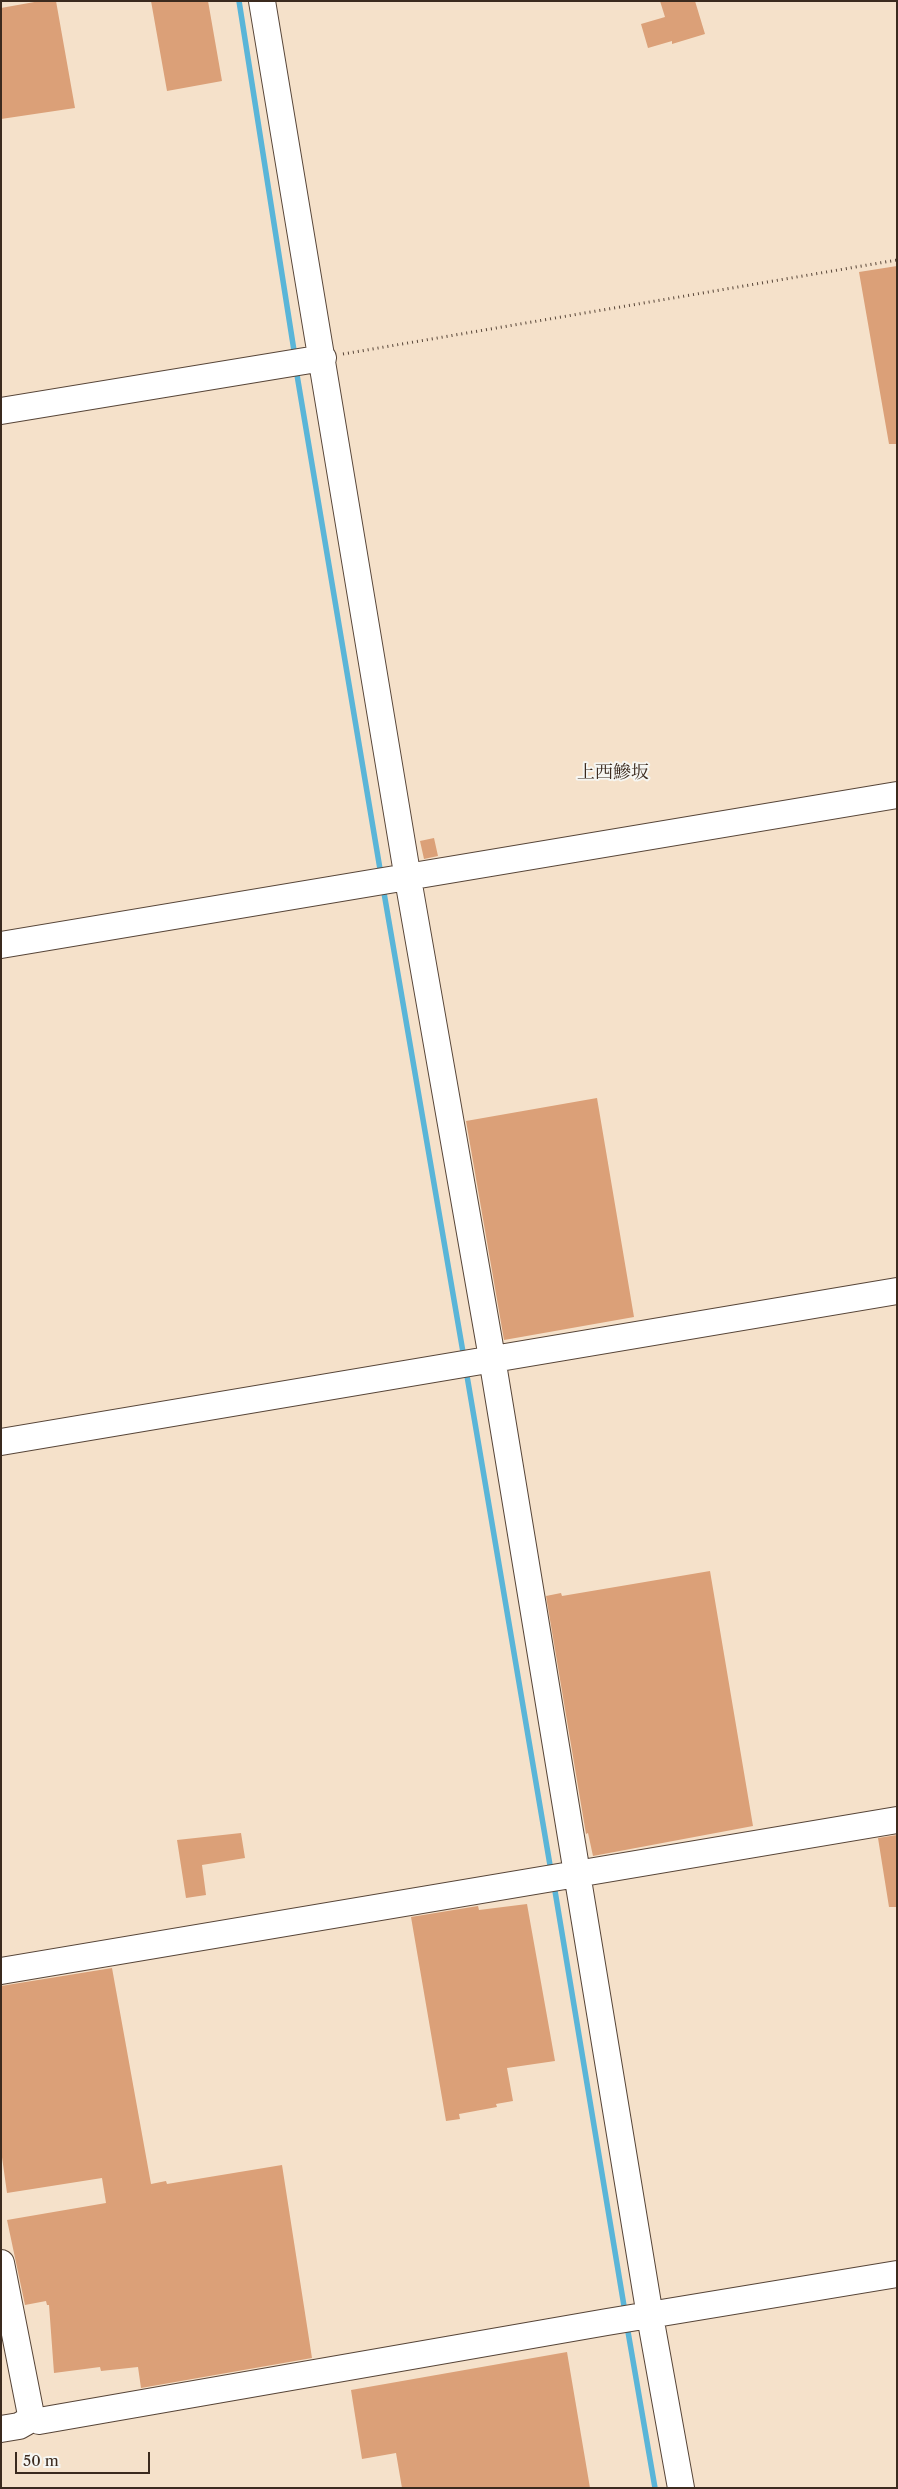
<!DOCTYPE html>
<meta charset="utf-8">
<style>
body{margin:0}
#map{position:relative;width:898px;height:2489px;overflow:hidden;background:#f5e1ca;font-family:"Libre Caslon Text",serif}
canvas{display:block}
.frame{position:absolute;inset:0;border:2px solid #3b2a1e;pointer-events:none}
.scale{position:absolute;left:15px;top:2452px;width:135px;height:22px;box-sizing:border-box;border:2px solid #3b2a1e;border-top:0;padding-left:6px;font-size:15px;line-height:18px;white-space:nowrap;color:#3b2a1e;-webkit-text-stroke:4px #f6f6f2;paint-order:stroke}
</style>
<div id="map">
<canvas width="898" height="2489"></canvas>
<div class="frame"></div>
<div class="scale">50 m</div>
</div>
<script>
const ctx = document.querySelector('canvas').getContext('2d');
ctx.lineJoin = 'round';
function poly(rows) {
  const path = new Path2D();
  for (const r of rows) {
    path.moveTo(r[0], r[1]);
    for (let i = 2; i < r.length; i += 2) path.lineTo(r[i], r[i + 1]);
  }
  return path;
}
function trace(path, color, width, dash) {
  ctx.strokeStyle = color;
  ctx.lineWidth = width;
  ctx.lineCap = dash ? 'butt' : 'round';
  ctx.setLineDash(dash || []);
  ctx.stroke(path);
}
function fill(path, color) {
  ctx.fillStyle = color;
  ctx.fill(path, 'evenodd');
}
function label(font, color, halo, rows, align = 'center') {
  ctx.font = font + ' "Libre Caslon Text","Noto Serif JP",serif';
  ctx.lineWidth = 4;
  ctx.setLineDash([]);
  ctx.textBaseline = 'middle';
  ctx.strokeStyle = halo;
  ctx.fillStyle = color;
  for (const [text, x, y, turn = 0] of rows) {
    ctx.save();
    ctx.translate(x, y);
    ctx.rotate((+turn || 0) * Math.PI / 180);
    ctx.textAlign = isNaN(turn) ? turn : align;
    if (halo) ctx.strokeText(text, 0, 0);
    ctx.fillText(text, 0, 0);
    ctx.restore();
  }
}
trace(poly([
 [239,1,295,357],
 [296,369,381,875],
 [383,887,464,1358],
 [466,1370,551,1871],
 [554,1885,625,2312],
 [627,2326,655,2488]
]), '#5ab5d8', 5.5);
fill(poly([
 [40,1,56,1,75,108,1,119,1,8],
 [151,1,208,1,222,81,167,91],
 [660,1,695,1,705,34,672,44,672,41,648,48,641,24,665,17],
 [897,266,897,444,889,444,859,272],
 [434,838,438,856,424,859,420,841],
 [597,1098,634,1317,504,1340,466,1121],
 [710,1571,753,1826,593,1856,588,1833,586,1834,546,1596,561,1593,562,1596],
 [241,1833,245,1858,202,1865,206,1895,186,1898,177,1840],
 [897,1835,897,1907,889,1907,878,1838],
 [527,1904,555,2061,507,2068,513,2101,496,2104,497,2107,459,2114,460,2119,446,2121,411,1917,478,1906,479,1910],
 [112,1968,151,2184,166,2181,167,2184,282,2165,312,2358,141,2388,138,2367,101,2371,100,2367,54,2373,49,2305,47,2305,46,2301,25,2305,7,2220,106,2203,102,2178,7,2193,1,2150,1,1986],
 [567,2352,590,2488,402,2488,396,2453,362,2459,351,2390]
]), '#dba078');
const minor = poly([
 [262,1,408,879,492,1358,650,2316,681,2488],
 [1,411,323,358],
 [1,945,897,795],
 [1,1442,897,1291],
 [1,1971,897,1820],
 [1,2263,31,2415,26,2422,19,2426,1,2429],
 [31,2415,39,2421,607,2322,897,2274]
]);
trace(minor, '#574538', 28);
trace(poly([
 [343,354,897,260]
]), '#574538', 3, [1, 4]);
trace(minor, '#fff', 26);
label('18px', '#3b2a1e', '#f6f6f2', [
 ["上西鰺坂",613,773]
]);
</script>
